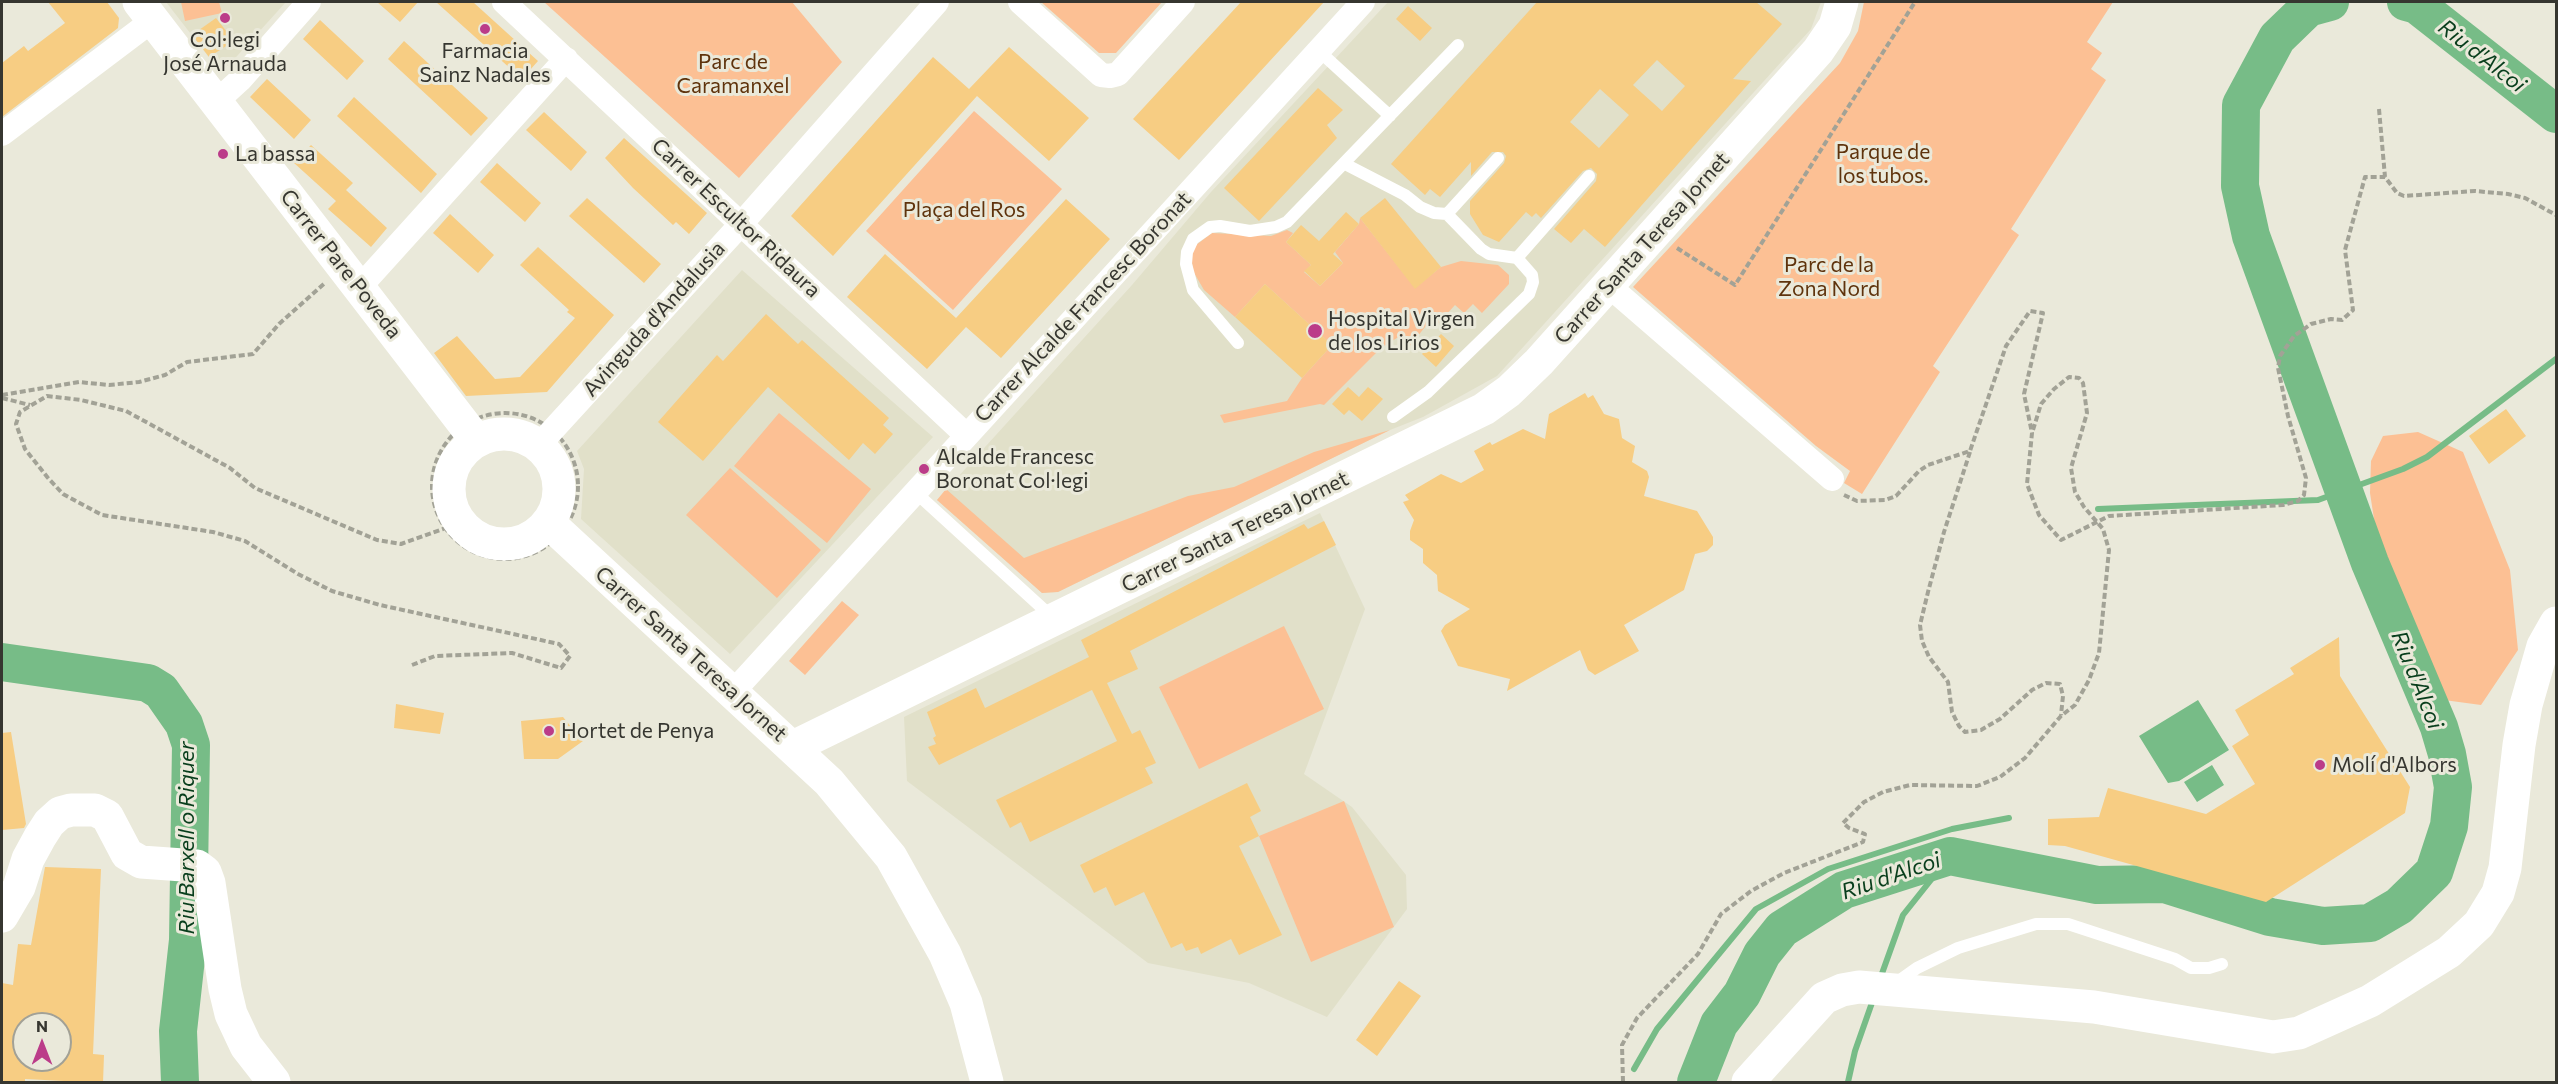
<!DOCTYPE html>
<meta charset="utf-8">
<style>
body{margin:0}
#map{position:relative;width:2558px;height:1084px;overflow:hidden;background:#eae9da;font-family:Commissioner,sans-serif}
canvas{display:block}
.frame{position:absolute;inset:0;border:3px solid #363630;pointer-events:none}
.north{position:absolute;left:12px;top:1012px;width:60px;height:60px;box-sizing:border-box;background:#eae9da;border:2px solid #a2a196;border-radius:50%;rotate:0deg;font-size:16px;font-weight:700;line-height:24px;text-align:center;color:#363630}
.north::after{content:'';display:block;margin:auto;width:21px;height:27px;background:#bb3c89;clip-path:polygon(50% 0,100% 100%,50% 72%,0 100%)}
</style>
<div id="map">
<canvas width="2558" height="1084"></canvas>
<div class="frame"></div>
<div class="north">N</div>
</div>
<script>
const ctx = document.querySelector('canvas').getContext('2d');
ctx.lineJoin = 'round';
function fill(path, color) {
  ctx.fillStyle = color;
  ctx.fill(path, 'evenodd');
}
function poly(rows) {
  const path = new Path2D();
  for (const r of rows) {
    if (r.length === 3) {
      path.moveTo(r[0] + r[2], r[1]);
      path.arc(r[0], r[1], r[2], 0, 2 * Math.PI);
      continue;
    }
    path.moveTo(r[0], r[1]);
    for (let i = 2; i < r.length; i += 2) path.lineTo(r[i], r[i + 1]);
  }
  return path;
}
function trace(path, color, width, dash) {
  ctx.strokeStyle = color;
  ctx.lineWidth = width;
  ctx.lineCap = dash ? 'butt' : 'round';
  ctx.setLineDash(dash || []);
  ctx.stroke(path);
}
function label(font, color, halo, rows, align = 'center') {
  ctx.font = font + ' Commissioner,sans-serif';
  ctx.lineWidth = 6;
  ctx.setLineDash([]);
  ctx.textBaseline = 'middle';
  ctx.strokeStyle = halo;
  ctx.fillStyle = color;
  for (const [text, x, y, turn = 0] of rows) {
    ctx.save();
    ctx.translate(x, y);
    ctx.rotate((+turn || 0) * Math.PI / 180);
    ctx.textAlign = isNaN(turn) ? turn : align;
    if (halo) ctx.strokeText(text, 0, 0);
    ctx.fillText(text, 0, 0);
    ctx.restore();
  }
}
fill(poly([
 [166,2,286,2,228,66,215,65],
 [1388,2,1821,2,1811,29,1497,376,1423,417,1390,430,1068,587,1058,592,1042,593,937,500,1132,285,1211,192],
 [742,270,933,437,730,654,581,519,584,469,577,451],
 [1320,513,1365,609,1304,774,1352,807,1406,875,1407,909,1327,1017,1249,983,1148,963,907,781,904,717]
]), '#e1e0c9');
fill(poly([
 [181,2,219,2,222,13,185,21],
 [544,2,792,2,842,62,739,178],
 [1041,2,1162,2,1116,53,1099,53],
 [1864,2,2113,2,2087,42,2102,53,2091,69,2106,80,2011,229,2019,235,1933,366,1940,372,1862,494,1844,483,1850,471,1816,446,1633,287,1840,63,1858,31],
 [974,111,1062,189,953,310,866,231],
 [1360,218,1415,288,1441,267,1461,261,1498,265,1509,275,1509,284,1482,313,1473,304,1464,313,1455,305,1435,327,1429,322,1409,347,1400,336,1381,348,1324,405,1320,404,1224,423,1220,415,1287,401,1302,378,1332,345,1265,284,1235,317,1204,290,1193,271,1191,254,1196,245,1212,233,1271,236,1287,230,1293,233,1286,242,1311,265,1304,272,1320,286,1343,263,1335,252,1359,224],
 [779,413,871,489,827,543,734,466],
 [1390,430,1058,592,1042,593,937,500,946,489,1024,558,1188,496,1234,487,1314,452],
 [2418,432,2463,452,2510,570,2518,650,2481,705,2444,700,2378,545,2370,493,2371,461,2383,436],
 [730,468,821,550,777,598,686,515],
 [842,601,859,615,805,675,789,661],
 [1284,626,1324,709,1199,769,1159,687],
 [1344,801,1394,927,1311,962,1259,836]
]), '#fcc094');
fill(poly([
 [2198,700,2229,750,2179,781,2168,783,2139,736],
 [2212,765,2224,785,2197,802,2184,782]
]), '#77bc87');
trace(poly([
 [2098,509,2318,500,2403,469,2427,457,2556,359],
 [1880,979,1903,915,1950,856],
 [1634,1069,1657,1029,1756,909,1828,869,1952,829,2009,818],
 [1848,1082,1855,1051,1874,997]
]), '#77bc87', 6);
trace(poly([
 [2406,2,2417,5,2556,114],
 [2,662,148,683,161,691,184,724,191,745,188,940,178,1031,180,1082],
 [1696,1082,1719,1024,1742,994,1762,954,1782,929,1844,890,1950,856,2097,885,2165,884,2270,917,2323,926,2370,923,2399,906,2434,872,2449,826,2453,787,2447,754,2439,727,2370,563,2251,236,2240,186,2241,105,2277,38,2308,8,2330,2]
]), '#77bc87', 38);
fill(poly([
 [48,2,107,2,119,18,118,28,2,117,2,63,24,46,28,51,65,23],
 [377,2,418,2,400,22],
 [436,2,473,2,538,61,522,79],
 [1241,2,1324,2,1179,160,1133,119],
 [1537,2,1756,2,1782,24,1733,79,1751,81,1605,247,1584,229,1571,243,1554,229,1596,181,1597,174,1591,168,1583,171,1541,218,1536,213,1532,217,1526,212,1499,242,1483,235,1470,214,1470,201,1504,163,1506,156,1503,152,1492,152,1471,176,1471,162,1440,197,1430,189,1425,195,1391,164],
 [1657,60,1685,86,1662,111,1633,85],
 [1600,89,1629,115,1599,148,1570,122],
 [1408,6,1432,28,1420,41,1396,19],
 [216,18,234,41,209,57,192,35],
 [320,20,364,61,347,80,303,39],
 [404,41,488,118,471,136,388,59],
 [1009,47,1089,118,1049,161,977,96,833,256,791,216,933,57,969,89],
 [267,79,311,120,294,139,250,97],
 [1318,88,1343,110,1327,125,1337,138,1259,221,1224,188],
 [354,97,437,174,421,193,337,116],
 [544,112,587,152,571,171,526,130],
 [624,138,707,213,689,234,676,222,673,225,633,188,605,158],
 [311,145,353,183,346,190,387,228,371,247,328,209,336,201,294,163],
 [497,163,541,203,525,222,480,182],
 [587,198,661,264,644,283,569,216],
 [1385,198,1441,267,1415,289,1360,218],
 [1066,199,1110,239,1001,358,966,327,927,369,847,297,885,254,956,318],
 [1346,212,1359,224,1333,254,1343,263,1320,286,1304,271,1311,265,1286,242,1301,225,1319,241],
 [450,214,494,255,478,273,433,233],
 [538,247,614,315,547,392,466,396,434,353,457,336,495,379,520,377,575,318,567,312,569,310,520,265],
 [1265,284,1332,345,1302,378,1235,317],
 [766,314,798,344,802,340,889,418,883,425,893,434,875,454,863,443,849,460,768,387,703,461,658,422,717,355,723,361],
 [1441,334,1454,346,1436,367,1422,354],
 [1348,387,1359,397,1368,387,1383,399,1362,421,1349,410,1344,415,1332,404],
 [1585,393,1588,398,1593,395,1604,414,1619,419,1622,438,1635,446,1632,462,1647,471,1649,477,1644,496,1697,511,1713,537,1713,545,1707,551,1695,554,1684,590,1624,625,1639,651,1595,675,1588,670,1580,650,1507,691,1510,679,1458,666,1441,631,1445,625,1470,609,1438,591,1437,575,1423,563,1423,549,1410,540,1410,531,1414,520,1403,502,1409,500,1405,495,1441,474,1461,483,1484,470,1474,451,1490,442,1492,445,1523,429,1545,439,1549,414],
 [2506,409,2526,436,2489,464,2469,436],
 [1324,521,1336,545,1130,651,1138,669,1107,683,1132,734,1140,730,1156,763,1145,768,1153,783,1030,842,1021,822,1010,828,996,800,1117,741,1092,690,939,765,928,747,936,744,933,738,936,736,927,712,976,688,985,708,1089,657,1081,640,1304,524,1308,529],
 [2339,637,2340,676,2410,787,2405,813,2266,902,2065,846,2048,845,2048,819,2099,817,2108,788,2206,814,2255,784,2232,746,2249,735,2235,710,2294,674,2290,668],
 [396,704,444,713,440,734,394,728],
 [563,717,583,741,558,759,524,759,521,721],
 [11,732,26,824,24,828,2,830,2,733],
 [1247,783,1261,811,1250,817,1259,836,1239,846,1282,935,1239,955,1231,939,1201,954,1198,947,1186,951,1182,943,1171,948,1144,892,1115,906,1106,887,1094,893,1080,865],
 [45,867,101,869,93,1054,104,1055,103,1083,25,1079,25,1083,2,1083,2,983,13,985,18,944,31,945],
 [24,1024,60,1024,60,1060,24,1060],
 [1399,981,1421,996,1377,1056,1356,1040]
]), '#f7cd83');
trace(poly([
 [2379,109,2385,177,2397,193,2404,196,2475,191,2508,194,2525,198,2556,215],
 [1677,248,1735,285,1915,2],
 [2,395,79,382,109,385,139,382,165,375,187,362,253,354,279,324,325,283],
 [2,398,30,405],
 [505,486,73],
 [1970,452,1944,532,1928,592,1920,625,1922,641,1929,657,1948,682,1952,712,1959,726,1965,732,1981,730,2000,719,2032,690,2046,683,2060,684,2063,696,2061,715],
 [1844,495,1857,501,1885,500,1896,496,1919,471,1928,465,1970,451,2006,346,2030,311,2043,313,2024,394,2032,433,2027,484,2039,515,2061,540,2109,516,2283,505,2298,501,2304,495,2306,478,2288,416,2278,368,2280,356,2294,336,2311,324,2331,319,2342,320,2353,310,2345,250,2365,177,2385,177],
 [412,665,435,656,512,653,561,668,570,656,559,644,380,605,332,591,298,574,245,541,213,532,102,515,63,494,48,478,25,449,16,424,20,412,47,396,81,400,126,411,230,468,255,488,377,540,401,544,443,529,459,520],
 [1623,1082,1622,1045,1637,1018,1698,954,1721,914,1751,891,1784,873,1863,842,1865,834,1849,828,1843,823,1864,802,1883,792,1910,785,1977,786,2000,777,2025,758,2061,716,2075,705,2089,680,2099,653,2109,550,2103,529,2084,507,2075,492,2071,468,2087,413,2083,383,2079,378,2069,377,2054,389,2041,404,2033,430]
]), '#a2a296', 4, [6, 3]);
trace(poly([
 [1319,51,1390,116],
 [1498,158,1447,214,1481,249,1489,254,1517,258],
 [1345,164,1405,195,1420,207,1434,213,1447,214],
 [1238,343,1193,290,1186,264,1187,252,1193,239,1210,227,1220,226,1250,231,1276,227,1287,222,1458,45],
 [1393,417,1428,392,1529,294,1533,282,1532,275,1517,258,1589,176],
 [914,491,1052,617],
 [1896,983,1917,968,1958,948,2036,924,2068,924,2175,959,2191,968,2209,968,2222,964]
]), '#fff', 12);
trace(poly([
 [504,2,966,435],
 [1020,2,1101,75,1110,76,1118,74,1183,2],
 [216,102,240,80,309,2],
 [2,134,153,20],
 [1609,286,1832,479],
 [359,288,566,59],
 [538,446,742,223,937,2],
 [732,693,1363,2]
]), '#fff', 24);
trace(poly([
 [139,2,477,441],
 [504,489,55],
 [548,522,829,782,891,857,945,954,966,1003,987,1082],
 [793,747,1484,409,1509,391,1539,362,1818,51,1835,26,1842,2],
 [2,916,19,887,28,859,40,837,49,823,60,813,71,810,95,810,107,816,127,854,141,862,197,866,205,872,209,883,225,989,231,1014,246,1046,274,1082],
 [1748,1082,1824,998,1842,990,1859,987,2094,1007,2273,1037,2299,1033,2370,1001,2449,952,2479,924,2498,893,2505,868,2519,745,2526,705,2543,646,2556,623]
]), '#fff', 33);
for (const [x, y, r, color] of [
 [225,18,6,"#bb3c89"],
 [485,29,6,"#bb3c89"],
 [223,154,6,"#bb3c89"],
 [1315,331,8,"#bb3c89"],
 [924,469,6,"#bb3c89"],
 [549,731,6,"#bb3c89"],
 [2320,765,6,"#bb3c89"]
]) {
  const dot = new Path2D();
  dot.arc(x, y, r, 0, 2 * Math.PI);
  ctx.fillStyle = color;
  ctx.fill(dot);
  trace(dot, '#eae9da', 2);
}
label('21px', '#363630', '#eae9da', [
 ["Col·legi",225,40,"center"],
 ["José Arnauda",225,64,"center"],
 ["Farmacia",485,51,"center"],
 ["Sainz Nadales",485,75,"center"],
 ["La bassa",235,154],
 ["Hospital Virgen",1328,319],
 ["de los Lirios",1328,343],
 ["Alcalde Francesc",936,457],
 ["Boronat Col·legi",936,481],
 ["Hortet de Penya",561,731],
 ["Molí d'Albors",2332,765]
], 'left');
label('21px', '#5f330c', '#eae9da', [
 ["Parc de",733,62],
 ["Caramanxel",733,86],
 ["Parque de",1883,152],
 ["los tubos.",1883,176],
 ["Plaça del Ros",964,210],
 ["Parc de la",1829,265],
 ["Zona Nord",1829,289]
]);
label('21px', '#363630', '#eae9da', [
 ["Carrer Escultor Ridaura",736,218,43],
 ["Carrer Santa Teresa Jornet",1642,248,-48],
 ["Carrer Pare Poveda",341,264,52],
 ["Carrer Alcalde Francesc Boronat",1083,307,-47],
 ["Avinguda d'Andalusia",654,319,-48],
 ["Carrer Santa Teresa Jornet",1235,532,-26],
 ["Carrer Santa Teresa Jornet",691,654,42]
]);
label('italic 22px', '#083e1c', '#eae9da', [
 ["Riu d'Alcoi",2482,56,38],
 ["Riu d'Alcoi",2417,680,68],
 ["Riu Barxell o Riquer",187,838,-90],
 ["Riu d'Alcoi",1891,876,-19]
]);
</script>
